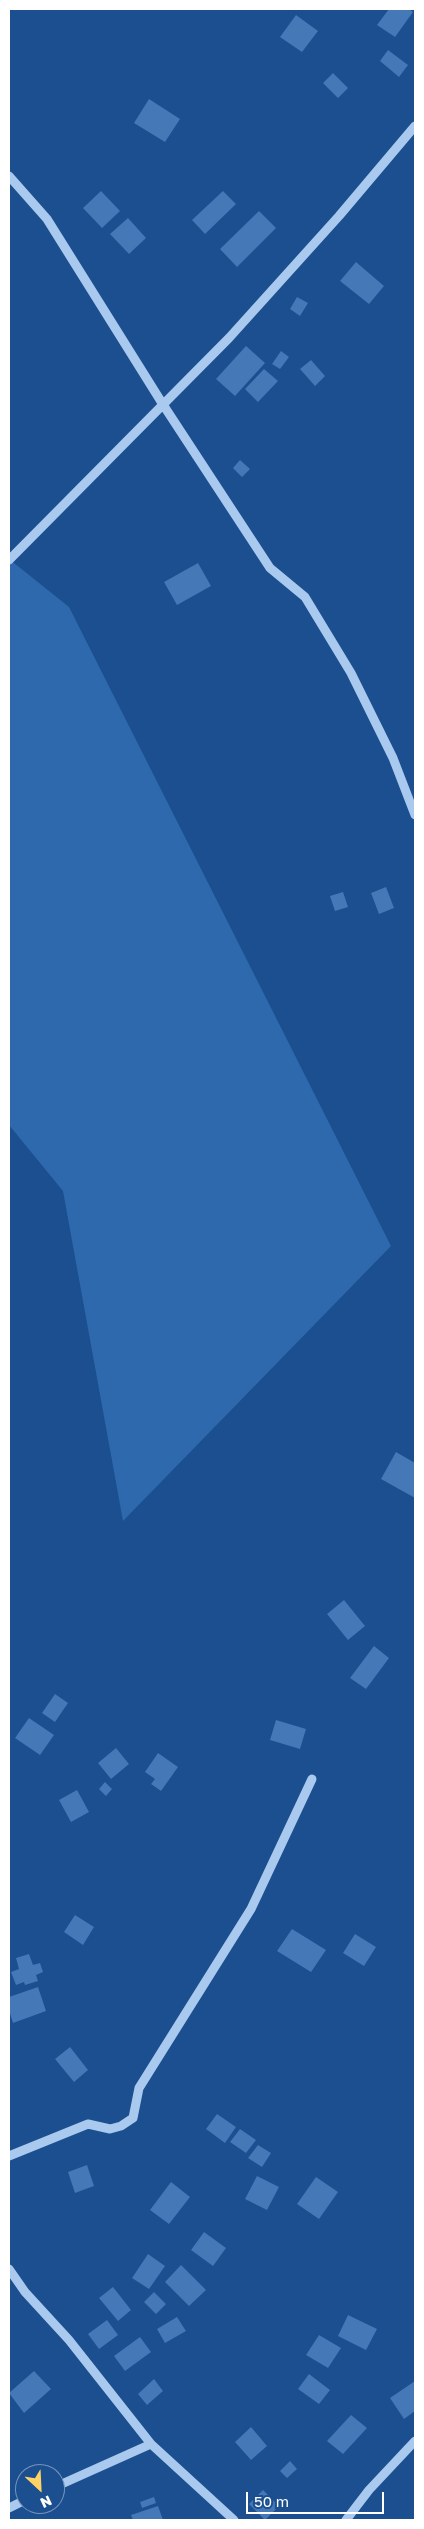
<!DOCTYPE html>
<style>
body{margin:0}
#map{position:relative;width:424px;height:2529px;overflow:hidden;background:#1b4f8f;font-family:"Golos Text",sans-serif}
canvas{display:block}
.frame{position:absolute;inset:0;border:10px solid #fff;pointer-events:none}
.north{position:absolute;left:15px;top:2464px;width:50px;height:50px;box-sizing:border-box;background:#1b4f8f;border:1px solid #7695bc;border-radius:50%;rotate:155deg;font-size:14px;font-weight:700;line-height:20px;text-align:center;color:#fff}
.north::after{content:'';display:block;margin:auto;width:18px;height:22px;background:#ffd166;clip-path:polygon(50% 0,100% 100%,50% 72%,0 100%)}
.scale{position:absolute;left:246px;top:2492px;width:138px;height:22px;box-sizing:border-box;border:2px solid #fff;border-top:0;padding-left:6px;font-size:15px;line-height:18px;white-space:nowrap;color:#fff;-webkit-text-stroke:4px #1b4f8f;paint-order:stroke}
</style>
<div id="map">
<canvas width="424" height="2529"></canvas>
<div class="frame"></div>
<div class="north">N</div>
<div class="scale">50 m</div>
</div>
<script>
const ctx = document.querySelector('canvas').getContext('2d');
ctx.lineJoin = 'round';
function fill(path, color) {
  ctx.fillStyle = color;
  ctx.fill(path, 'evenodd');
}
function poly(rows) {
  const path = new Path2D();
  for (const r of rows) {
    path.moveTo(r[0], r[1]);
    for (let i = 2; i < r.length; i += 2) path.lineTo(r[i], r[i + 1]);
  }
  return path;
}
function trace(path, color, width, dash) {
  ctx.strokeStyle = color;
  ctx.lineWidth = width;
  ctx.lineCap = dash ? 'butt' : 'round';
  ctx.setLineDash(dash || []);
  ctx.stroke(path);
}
fill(poly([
 [9,559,69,607,391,1246,123,1521,63,1191,9,1125]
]), '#2e69ad');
fill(poly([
 [389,9,409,9,413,12,395,37,377,25],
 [296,15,318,31,302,52,280,37],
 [388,50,408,65,399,77,380,61],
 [333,73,348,88,338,98,323,83],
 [149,99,180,119,165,142,134,123],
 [101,191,120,211,102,228,83,208],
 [223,191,236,204,205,234,192,220],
 [259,211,276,228,237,267,220,249],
 [128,218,146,238,129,254,110,234],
 [356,262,384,286,369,304,340,281],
 [297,297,308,303,300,316,290,309],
 [246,346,265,363,235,396,216,379],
 [281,351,289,357,280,369,272,364],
 [311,360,325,376,315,386,300,369],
 [264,369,278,381,258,402,245,389],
 [240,460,250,469,242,477,233,468],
 [198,563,211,586,177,605,164,582],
 [386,887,394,908,379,914,371,893],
 [343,892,348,907,335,911,330,896],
 [396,1452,415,1463,415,1498,381,1479],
 [344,1600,365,1626,348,1640,327,1614],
 [374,1646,389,1658,366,1689,350,1678],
 [55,1694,68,1703,55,1722,42,1713],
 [29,1718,54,1735,40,1755,15,1738],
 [276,1720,306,1729,300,1749,270,1740],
 [116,1748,129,1764,111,1779,98,1763],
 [158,1753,178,1767,161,1791,151,1784,155,1779,145,1772],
 [105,1782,112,1789,106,1796,99,1789],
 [77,1790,89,1812,71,1822,59,1800],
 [75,1915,94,1927,83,1945,64,1932],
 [292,1929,326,1950,311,1972,277,1951],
 [355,1934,376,1947,364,1966,343,1953],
 [29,1954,33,1965,40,1963,43,1972,36,1975,38,1981,25,1985,24,1982,16,1985,11,1972,19,1969,16,1958],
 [38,1987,46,2011,13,2023,9,2010,9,1997],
 [70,2047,88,2070,74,2082,55,2059],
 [217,2114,236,2127,225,2143,206,2129],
 [240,2129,256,2140,246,2153,230,2142],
 [258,2145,271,2153,262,2167,248,2158],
 [87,2165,94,2186,75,2193,68,2172],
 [257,2176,279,2187,267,2210,245,2199],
 [316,2177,338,2192,319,2219,297,2204],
 [171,2182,190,2197,169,2224,150,2210],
 [204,2232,226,2248,213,2266,191,2250],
 [148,2254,165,2266,149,2289,132,2278],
 [181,2265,206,2290,189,2306,165,2282],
 [113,2287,131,2310,118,2321,99,2298],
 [154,2292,166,2304,156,2314,144,2302],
 [348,2315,377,2329,366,2350,338,2336],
 [177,2317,186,2331,165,2343,157,2329],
 [107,2320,118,2335,99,2349,88,2334],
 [319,2335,341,2348,328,2368,306,2355],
 [140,2337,151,2352,125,2371,114,2356],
 [34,2371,51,2389,24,2413,9,2393],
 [309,2374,330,2390,319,2404,298,2389],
 [154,2379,163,2391,147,2405,138,2394],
 [415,2381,415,2411,404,2419,390,2398],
 [351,2415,367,2428,343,2454,327,2441],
 [251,2427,267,2446,251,2460,235,2442],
 [290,2461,297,2469,287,2478,280,2471],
 [263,2490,279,2506,265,2520,249,2504],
 [154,2497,156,2503,142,2508,140,2502],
 [158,2506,163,2520,133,2520,131,2515]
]), '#4478b7');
trace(poly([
 [9,176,47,219,162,403,270,568,305,597,351,673,393,758,415,815],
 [9,560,229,338,339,216,415,126],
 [9,2156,88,2124,110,2129,121,2126,133,2118,139,2088,251,1909,312,1779],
 [9,2269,25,2292,69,2340,151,2444,234,2520],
 [55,2487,151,2444],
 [9,2508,25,2500],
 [346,2520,369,2490,415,2441]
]), '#a9c9ee', 9);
</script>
